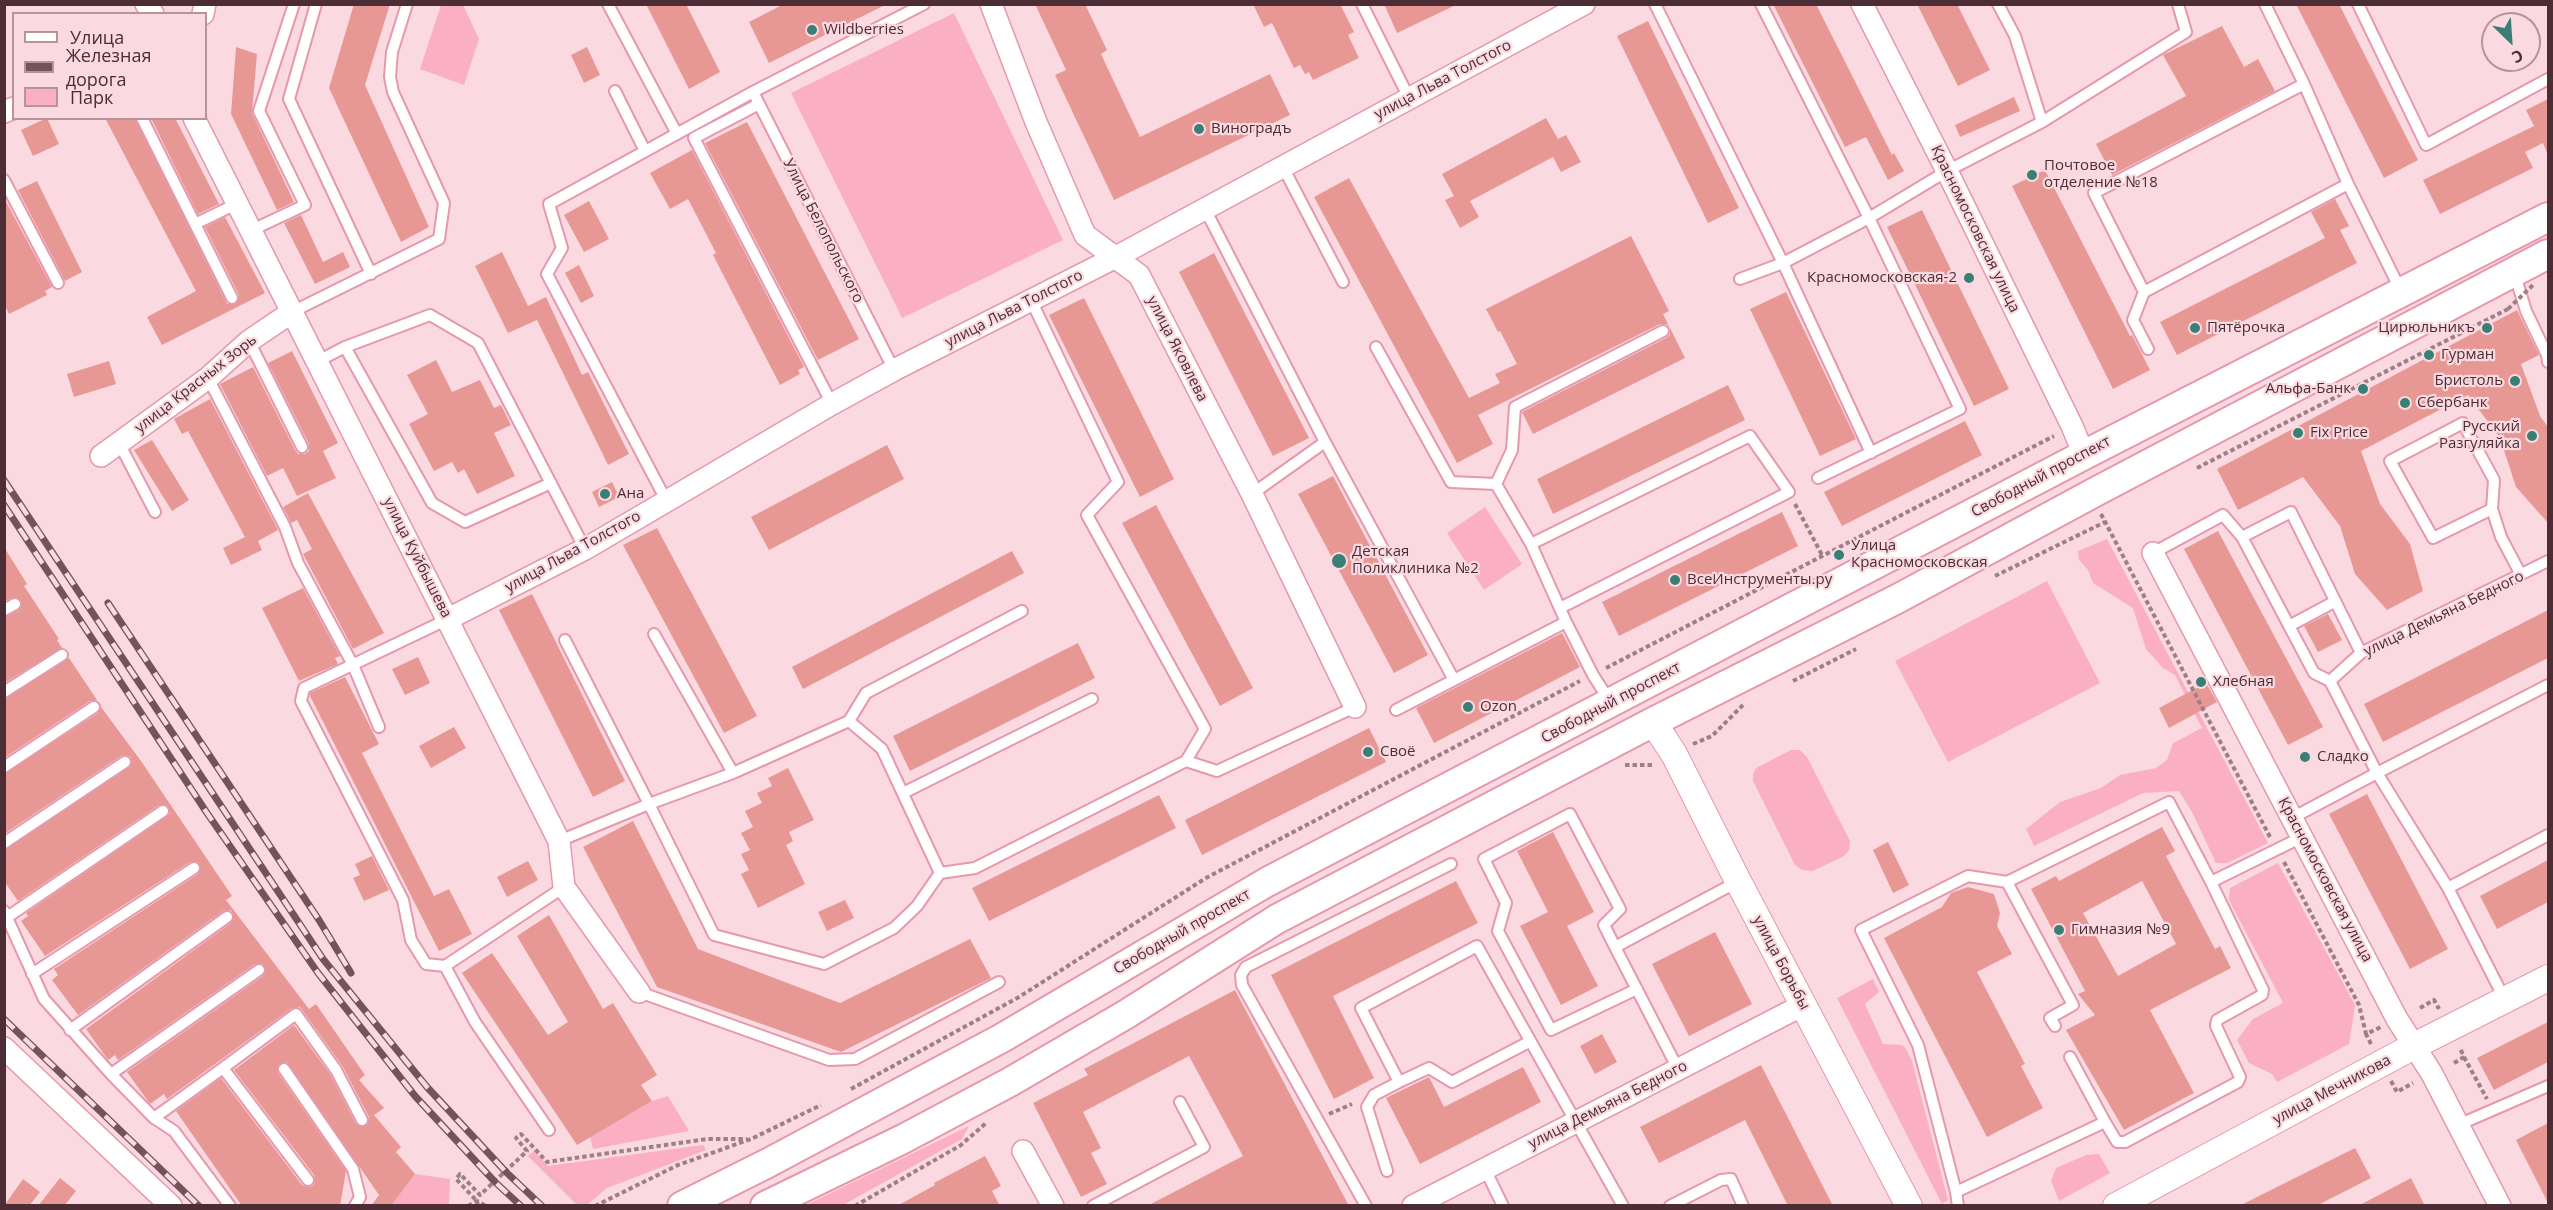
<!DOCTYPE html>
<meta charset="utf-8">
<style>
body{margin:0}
#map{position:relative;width:2553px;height:1210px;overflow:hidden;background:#fbd9e1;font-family:"Open Sans",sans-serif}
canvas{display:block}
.frame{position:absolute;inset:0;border:6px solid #4c2d35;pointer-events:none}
.legend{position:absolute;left:12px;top:12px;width:195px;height:108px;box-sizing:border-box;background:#fbd9e1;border:2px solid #b5949c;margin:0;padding:8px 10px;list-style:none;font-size:18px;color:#4c2d35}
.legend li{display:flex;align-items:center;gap:12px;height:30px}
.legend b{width:30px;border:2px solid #b5949c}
.north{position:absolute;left:2481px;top:12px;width:60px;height:60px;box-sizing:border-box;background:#fbd9e1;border:2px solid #b5949c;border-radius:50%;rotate:155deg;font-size:16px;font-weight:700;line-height:24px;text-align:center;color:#4c2d35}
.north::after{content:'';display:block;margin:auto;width:21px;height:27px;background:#397f75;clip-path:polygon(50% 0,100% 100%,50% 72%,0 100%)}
</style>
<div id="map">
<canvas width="2553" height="1210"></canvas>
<div class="frame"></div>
<ul class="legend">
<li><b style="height:8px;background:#fff"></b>Улица</li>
<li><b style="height:8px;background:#74545c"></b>Железная дорога</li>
<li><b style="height:16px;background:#fbafc2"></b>Парк</li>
</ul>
<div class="north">С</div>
</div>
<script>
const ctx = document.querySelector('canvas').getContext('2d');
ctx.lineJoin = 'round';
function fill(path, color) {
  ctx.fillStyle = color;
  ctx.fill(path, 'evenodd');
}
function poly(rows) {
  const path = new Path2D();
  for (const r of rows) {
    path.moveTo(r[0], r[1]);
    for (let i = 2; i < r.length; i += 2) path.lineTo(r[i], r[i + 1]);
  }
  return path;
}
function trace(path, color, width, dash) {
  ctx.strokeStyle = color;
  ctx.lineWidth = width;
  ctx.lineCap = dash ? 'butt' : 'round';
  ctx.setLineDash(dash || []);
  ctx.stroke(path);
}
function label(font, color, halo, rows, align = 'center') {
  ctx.font = font + ' "Open Sans",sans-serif';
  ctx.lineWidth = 4.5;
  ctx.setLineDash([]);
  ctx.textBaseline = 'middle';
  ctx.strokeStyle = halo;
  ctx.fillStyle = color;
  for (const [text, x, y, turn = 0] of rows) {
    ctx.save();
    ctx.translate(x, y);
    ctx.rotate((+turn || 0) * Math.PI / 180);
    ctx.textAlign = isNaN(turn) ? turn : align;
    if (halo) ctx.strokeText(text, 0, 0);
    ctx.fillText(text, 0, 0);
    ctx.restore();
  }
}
fill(poly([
 [441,5,463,5,479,39,464,85,420,69],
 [954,13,1063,240,902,318,791,93],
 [1485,507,1522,564,1484,590,1447,533],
 [2107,539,2268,843,2227,863,2216,863,2192,812,2179,791,2143,793,2034,846,2026,829,2060,802,2101,788,2120,775,2156,768,2167,760,2173,743,2202,728,2175,675,2163,668,2146,649,2133,608,2093,583,2088,570,2079,560,2078,551],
 [2047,581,2100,683,1948,762,1895,661],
 [1791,750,1800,750,1807,757,1850,841,1849,850,1844,856,1813,871,1802,870,1795,865,1753,781,1753,775,1756,768],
 [2278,863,2355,1005,2349,1044,2277,1082,2272,1074,2249,1063,2237,1040,2253,1019,2283,1003,2229,900,2230,888],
 [1873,979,1879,992,1865,1004,1883,1044,1902,1045,1905,1047,1912,1061,1948,1200,1942,1204,1837,998],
 [668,1096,689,1131,593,1149,590,1137,652,1101],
 [969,1126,962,1139,843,1205,806,1205],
 [703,1145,706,1150,607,1188,587,1205,577,1205,528,1156,534,1151,548,1166],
 [2099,1154,2110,1173,2059,1201,2051,1181,2056,1168,2086,1155],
 [415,1174,450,1179,449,1205,391,1206]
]), '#fbafc2');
fill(poly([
 [354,4,390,4,365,85,429,227,401,242,329,88],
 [646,4,686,4,720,72,689,89],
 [784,4,887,4,769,63,749,22],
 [1035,4,1085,4,1107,50,1101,54,1140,137,1270,74,1290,115,1114,200,1055,75,1066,70],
 [1253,4,1340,4,1354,32,1348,35,1359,58,1313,80,1309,72,1305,74,1300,65,1294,68,1272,23,1264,27],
 [1384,4,1458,4,1397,33],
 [1773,4,1816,4,1892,155,1894,153,1904,171,1888,180,1866,137,1845,147],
 [1917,4,1957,4,1990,70,1958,86],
 [2296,4,2339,4,2418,160,2384,178],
 [1648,21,1739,208,1708,223,1617,36],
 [2222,26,2244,67,2258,59,2275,91,2112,175,2096,144,2186,96,2163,55],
 [236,47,257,54,252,113,294,202,277,210,231,114],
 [587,47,600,75,584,83,571,55],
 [2014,97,2020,111,1960,137,1955,125],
 [2548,99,2548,155,2543,143,2525,152,2533,168,2440,214,2423,180,2534,126,2526,110],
 [47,118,59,144,33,156,21,130],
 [105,118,135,118,227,304,236,304,239,295,205,227,225,217,265,293,162,345,147,317,196,291],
 [151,118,175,118,219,204,198,214],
 [1546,118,1558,139,1566,135,1581,162,1561,172,1553,157,1470,201,1479,217,1460,228,1445,200,1454,196,1442,174],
 [747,122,859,339,818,360,705,143],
 [692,150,804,367,798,370,800,374,780,385,713,255,716,253,688,199,670,209,650,173],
 [2045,170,2130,336,2132,335,2150,370,2113,389,2012,186],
 [1349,178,1469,398,1500,383,1495,374,1517,364,1500,331,1498,332,1486,309,1631,236,1669,311,1663,314,1685,358,1533,434,1522,412,1666,338,1670,335,1670,328,1667,324,1660,324,1478,415,1493,444,1457,463,1314,197],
 [37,181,82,272,65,281,18,190],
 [4,198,52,287,45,291,47,295,9,314,4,304],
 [2335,199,2349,226,2340,230,2357,263,2177,355,2160,322,2325,238,2311,212],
 [589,201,609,239,584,252,564,215],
 [1922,210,2009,389,1974,406,1887,227],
 [301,215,323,262,343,252,350,267,315,284,284,223],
 [502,252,528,306,546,297,582,375,588,372,629,454,608,465,537,320,508,333,475,266],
 [1214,253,1309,438,1273,456,1179,272],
 [579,265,594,296,581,303,565,273],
 [1786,292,1856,439,1820,456,1750,309],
 [1084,298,1174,479,1140,497,1049,315],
 [2517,310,2539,355,2521,364,2540,416,2548,427,2548,523,2516,487,2500,438,2468,395,2361,451,2380,504,2410,544,2423,591,2387,610,2355,574,2340,526,2303,477,2238,510,2217,469],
 [292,351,338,443,323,451,336,478,297,496,283,468,267,476,220,384,253,367,295,450,298,454,305,454,309,451,309,444,268,363],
 [436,360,452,392,480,380,494,408,501,405,511,425,494,433,515,476,477,494,464,469,458,473,452,462,434,471,409,424,428,414,407,375],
 [109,361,116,384,74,397,67,374],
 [1728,385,1745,420,1553,514,1537,479],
 [210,399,278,530,258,541,262,550,231,565,223,548,245,537,188,431,182,434,174,419],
 [1965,421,1982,455,1842,526,1824,492],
 [152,440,189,500,172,511,134,450],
 [887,445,904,479,769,550,751,517],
 [1333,476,1428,655,1394,673,1298,494],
 [612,482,619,497,599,507,592,492],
 [308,493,384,633,353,649,303,554,312,549,297,520,291,523,283,507],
 [1156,505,1253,688,1220,706,1122,523],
 [1782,512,1798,546,1619,636,1602,602],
 [657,528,757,716,724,733,623,545],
 [2218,531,2323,727,2288,745,2184,549],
 [4,547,27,584,24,586,59,639,57,640,62,648,4,683,4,617,19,610,22,604,16,597,4,601],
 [1012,551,1024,573,803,689,792,667],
 [303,588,340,656,335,658,338,664,299,681,262,608],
 [532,594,625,781,593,797,499,610],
 [2548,610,2548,658,2383,742,2364,704],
 [2328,614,2342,640,2318,652,2304,626],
 [1562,633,1580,667,1434,743,1416,708],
 [1078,643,1095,678,910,771,893,736],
 [418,657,430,683,405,695,392,669],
 [69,658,97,700,90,701,4,758,4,699],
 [345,677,379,744,362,753,434,896,449,889,472,934,439,951,310,696,310,693],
 [2206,683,2217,702,2169,728,2159,708],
 [101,707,141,761,232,896,226,900,309,1009,316,1004,365,1075,359,1080,384,1108,374,1115,401,1147,396,1152,415,1174,391,1206,371,1206,379,1195,287,1062,278,1065,278,1073,346,1171,340,1206,242,1206,176,1111,221,1078,302,1185,308,1187,313,1186,315,1180,314,1175,234,1070,294,1025,330,1074,356,1124,362,1127,368,1124,369,1117,343,1067,300,1007,292,1008,167,1099,164,1094,150,1104,127,1072,263,976,266,970,263,964,255,964,118,1060,115,1055,108,1060,86,1029,231,923,234,917,231,910,223,911,78,1015,52,980,58,975,54,969,198,874,201,868,198,862,190,862,45,956,21,921,28,916,26,913,170,814,167,805,159,805,18,901,4,881,4,850,131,766,131,757,125,755,121,756,4,834,4,774,98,713],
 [454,727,466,748,431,768,419,746],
 [1369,728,1386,762,1202,855,1185,820],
 [788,768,814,820,789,832,793,841,786,845,805,884,758,908,741,874,749,870,741,854,750,850,741,833,753,827,745,811,762,803,757,793,772,786,768,778],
 [2367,794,2448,949,2410,969,2329,814],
 [1159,795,1176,828,989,921,972,888],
 [633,821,698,949,840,1003,970,939,991,978,841,1052,657,987,583,847],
 [2162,827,2175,851,2166,856,2215,949,2220,946,2231,968,2150,1010,2194,1093,2124,1130,2066,1030,2095,1015,2078,994,2085,991,2031,889,2056,876,2059,881],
 [2142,881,2176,944,2118,976,2083,913],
 [1553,832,1594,912,1567,926,1598,986,1561,1005,1520,926,1548,912,1517,851],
 [1888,842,1909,885,1893,893,1873,850],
 [372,856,389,890,364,901,353,878,360,875,355,864],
 [2548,860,2548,902,2497,929,2480,896],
 [528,861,538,880,507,897,497,877],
 [1456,881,1478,923,1333,996,1374,1078,1334,1099,1271,975],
 [1968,887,1994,894,2000,913,1997,926,2012,954,1977,972,2025,1064,2021,1066,2043,1108,1987,1137,1884,938,1942,907,1951,893],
 [845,900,854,918,827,931,818,912],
 [549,915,603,1009,613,1003,657,1075,641,1085,652,1101,577,1145,462,973,492,953,548,1035,568,1022,517,936],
 [1715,932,1752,1004,1689,1036,1652,964],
 [1235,990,1349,1206,1147,1206,1243,1156,1189,1056,1083,1112,1101,1148,1091,1153,1107,1184,1081,1197,1033,1103,1088,1075,1084,1069],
 [2548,1022,2548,1062,2494,1090,2477,1058],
 [1602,1034,1617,1062,1595,1074,1580,1046],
 [1761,1065,1833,1206,1788,1206,1745,1120,1659,1163,1640,1127],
 [1523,1067,1541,1102,1420,1164,1386,1098,1429,1077,1444,1107],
 [2548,1123,2548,1203,2516,1140],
 [2355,1148,2371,1178,2316,1206,2239,1206],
 [985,1156,1001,1186,992,1191,1000,1206,897,1206,935,1185,934,1183],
 [60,1178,76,1191,64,1206,38,1206],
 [2411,1178,2425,1206,2358,1206],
 [23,1179,40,1192,29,1206,4,1206]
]), '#e89894');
const service = poly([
 [316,4,289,99,371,274],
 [608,4,677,134],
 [1362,4,1409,98],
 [1655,4,1783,263,1871,453],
 [1761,4,1869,218,1960,409,1818,478],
 [1998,4,2015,36,2042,122],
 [2265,4,2304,84,2348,184,2401,291],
 [2358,4,2426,145,2548,79],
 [615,91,645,151],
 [753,92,924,4],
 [759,104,694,138,832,404],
 [142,118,195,224,236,204],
 [1283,167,1343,282],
 [4,180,58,283],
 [1205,209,1325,442,1454,680],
 [195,224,232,298],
 [250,231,305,205,259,111,294,4],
 [2514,272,2526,311,2547,355,2548,362],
 [1740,279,1783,263,1869,218,1947,171,2042,122,2186,32,2178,4],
 [2144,292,2348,184],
 [1031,300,1118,482,1087,515,1205,729,1186,761],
 [292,312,439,239,444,203,393,92,390,77,392,52,407,4],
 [249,341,302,447],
 [345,347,432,503,465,522,551,483],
 [1376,347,1451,482,1496,484,1531,544,1566,622,1593,675,1609,700],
 [2148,349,2133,320,2144,292,2094,193,2304,84],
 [318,361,345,347,430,315,478,343,585,549],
 [208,378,285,527,298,563,353,665,379,727],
 [119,443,155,512],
 [1496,484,1512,450,1515,407,1663,331],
 [1252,494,1325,442],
 [666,500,547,274,562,248,549,204,753,92,894,370],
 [2492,509,2433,538,2390,461,2463,423,2494,480,2492,509,2501,537,2521,575],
 [1531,544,1750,436,1789,492,1560,608],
 [2153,553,2223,515,2242,537],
 [4,610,15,604],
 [2289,626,2334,602],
 [654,634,733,773],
 [565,640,649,804,733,773,849,721,866,693,1022,611],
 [2330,681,2314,673,2242,537,2291,512,2361,653],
 [2330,681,2361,653,2548,561],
 [4,692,62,655],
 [1396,710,1566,622],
 [849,721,882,749,940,873],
 [4,767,94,707],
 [903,793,1092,699],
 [2292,818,2377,773,2330,681],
 [559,841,649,804,714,935,824,964,894,928,917,906,940,873,975,868,1186,761,1217,771,1355,707],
 [4,843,125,762],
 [2211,882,2302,837],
 [2448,888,2548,835],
 [4,911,44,999,111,1074,154,1118,174,1131,230,1206],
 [6,918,163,811],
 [1615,947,1604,925,1620,909,1570,814,1484,859,1506,903,1498,931,1551,1030,1637,989],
 [445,966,426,964,411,940,403,900,301,701,304,688,448,619],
 [32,974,194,868],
 [639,992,829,1060,855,1059,999,982],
 [2505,1000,2448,888,2377,773,2548,685],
 [70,1030,227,917],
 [1529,1042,1452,1082,1429,1068,1399,1082,1361,1008,1477,946,1623,1206],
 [2070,1057,2105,1122],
 [223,1068,296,1014,336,1070,362,1120],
 [284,1069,353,1169,360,1197,355,1206],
 [1678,1069,1615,947,1737,882],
 [111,1074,259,970],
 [154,1118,223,1068,308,1180],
 [2458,1125,2548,1086],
 [549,1130,475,1022,445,966,564,887],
 [1485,1169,1503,1206],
 [1387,1171,1367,1107,1374,1095,1399,1082],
 [1956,1192,1918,1045,1861,930,1968,876,2007,882,2073,1005,2050,1018,2055,1026],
 [1093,1206,1204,1147,1180,1102],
 [1366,1206,1242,985,1241,975,1246,967,1451,864],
 [1670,1206,1721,1180,1731,1179,1743,1206],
 [1958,1206,1956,1192,2105,1122,2117,1142,2125,1142,2238,1082,2240,1077,2216,1026,2217,1020,2262,995,2263,990,2211,882,2169,802,2007,882]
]);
const minor = poly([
 [146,4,153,14],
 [991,4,1036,122,1085,235,1139,275,1252,494,1355,707],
 [1862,4,1947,171,2072,426,2084,455],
 [203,14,205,4],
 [4,112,14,108],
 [194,118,559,841,564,887,639,992],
 [101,456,208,378,249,341,292,312],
 [2153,553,2397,1019,2432,1074,2500,1206],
 [448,619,585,549,832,404,894,370,1116,257,1584,4],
 [4,1048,171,1206],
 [1023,1151,1053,1206],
 [1413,1206,1803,1005]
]);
const tertiary = poly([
 [1653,722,1674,754,1738,881,1909,1206],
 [2116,1206,2414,1046,2548,978]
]);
const secondary = poly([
 [682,1206,768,1163,1002,1038,1267,882,2084,455,2548,217],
 [765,1206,903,1139,1010,1082,1125,1015,1277,919,1653,722,1899,598,2097,491,2548,254]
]);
trace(service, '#e698ac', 14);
trace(minor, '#e698ac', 24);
trace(tertiary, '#e698ac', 28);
trace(secondary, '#e698ac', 32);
trace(poly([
 [2197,468,2508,309],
 [1795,504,1822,555],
 [2101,514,2270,837],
 [1995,576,2105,522],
 [1606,668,2054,436],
 [1793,681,1856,649],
 [1693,744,1712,736,1743,705],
 [1625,765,1654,765],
 [2284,862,2359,1005,2366,1034],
 [2420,1008,2434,1000,2439,1009],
 [2371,1044,2366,1034,2381,1027],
 [2464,1057,2487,1099],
 [2454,1063,2464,1057,2460,1048],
 [2391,1081,2397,1092,2413,1083],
 [851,1089,1019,997,1206,878,1580,681],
 [1329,1114,1352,1104],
 [468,1206,477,1201,486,1206],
 [478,1206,477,1201,456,1179,460,1174,480,1195,527,1151,516,1138,521,1134,547,1162,707,1139,747,1139],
 [595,1206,678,1165,751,1139,821,1105],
 [855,1206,961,1145,986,1123]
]), '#9f7f87', 4, [4.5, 3]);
trace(service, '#fff', 10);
trace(minor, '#fff', 21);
trace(tertiary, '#fff', 26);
trace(secondary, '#fff', 28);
const rail = poly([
 [4,480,323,959,427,1087,506,1172,542,1206],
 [4,505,207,813,318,973,415,1096,495,1182,521,1206],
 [108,603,319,920,351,973],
 [4,1019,199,1206]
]);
trace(rail, '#74545c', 7);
trace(rail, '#fbd9e1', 4.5, [14]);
trace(poly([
 [2508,309,2535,283]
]), '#9f7f87', 4, [4.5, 3]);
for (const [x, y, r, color] of [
 [812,30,6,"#397f75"],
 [1199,129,6,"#397f75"],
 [2032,175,6,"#397f75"],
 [1969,278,6,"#397f75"],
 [2195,328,6,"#397f75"],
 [2487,328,6,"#397f75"],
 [2429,355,6,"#397f75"],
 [2515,381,6,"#397f75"],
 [2363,389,6,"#397f75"],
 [2405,403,6,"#397f75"],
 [2298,433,6,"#397f75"],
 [2532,436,6,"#397f75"],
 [605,494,6,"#397f75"],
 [1839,555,6,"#397f75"],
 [1339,561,8,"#397f75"],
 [1675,580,6,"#397f75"],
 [2201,682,6,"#397f75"],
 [1468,707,6,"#397f75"],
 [1368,752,6,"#397f75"],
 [2305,757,6,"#397f75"],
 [2059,930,6,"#397f75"]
]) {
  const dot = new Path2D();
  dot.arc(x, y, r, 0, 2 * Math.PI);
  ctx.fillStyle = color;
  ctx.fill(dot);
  trace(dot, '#fbd9e1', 2);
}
label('15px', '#4c2d35', '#fbd9e1', [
 ["Wildberries",824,30],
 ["Виноградъ",1211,129],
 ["Почтовое",2044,166],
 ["отделение №18",2044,183],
 ["Красномосковская-2",1957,278,"right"],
 ["Пятёрочка",2207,328],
 ["Цирюльникъ",2475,328,"right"],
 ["Гурман",2441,355],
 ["Бристоль",2503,381,"right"],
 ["Альфа-Банк",2351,389,"right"],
 ["Сбербанк",2417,403],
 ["Русский",2520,427,"right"],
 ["Разгуляйка",2520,444,"right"],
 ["Fix Price",2310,433],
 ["Ана",617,494],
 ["Улица",1851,546],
 ["Красномосковская",1851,563],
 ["Детская",1352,552],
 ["Поликлиника №2",1352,569],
 ["ВсеИнструменты.ру",1687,580],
 ["Хлебная",2213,682],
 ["Ozon",1480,707],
 ["Своё",1380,752],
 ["Сладко",2317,757],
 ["Гимназия №9",2071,930]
], 'left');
label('15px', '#4c2d35', '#fbd9e1', [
 ["улица Льва Толстого",1443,80,-28],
 ["Красномосковская улица",1975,229,64],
 ["Улица Белопольского",823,231,63],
 ["улица Льва Толстого",1014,309,-27],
 ["улица Яковлева",1177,349,63],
 ["улица Красных Зорь",196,384,-38],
 ["Свободный проспект",2041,477,-28],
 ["улица Льва Толстого",573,552,-29],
 ["улица Куйбышева",417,558,63],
 ["улица Демьяна Бедного",2444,614,-26],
 ["Свободный проспект",1611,703,-28],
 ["Красномосковская улица",2325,880,62],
 ["Свободный проспект",1182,932,-30],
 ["улица Борьбы",1781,963,62],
 ["улица Мечникова",2332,1090,-28],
 ["улица Демьяна Бедного",1608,1105,-27]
]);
</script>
